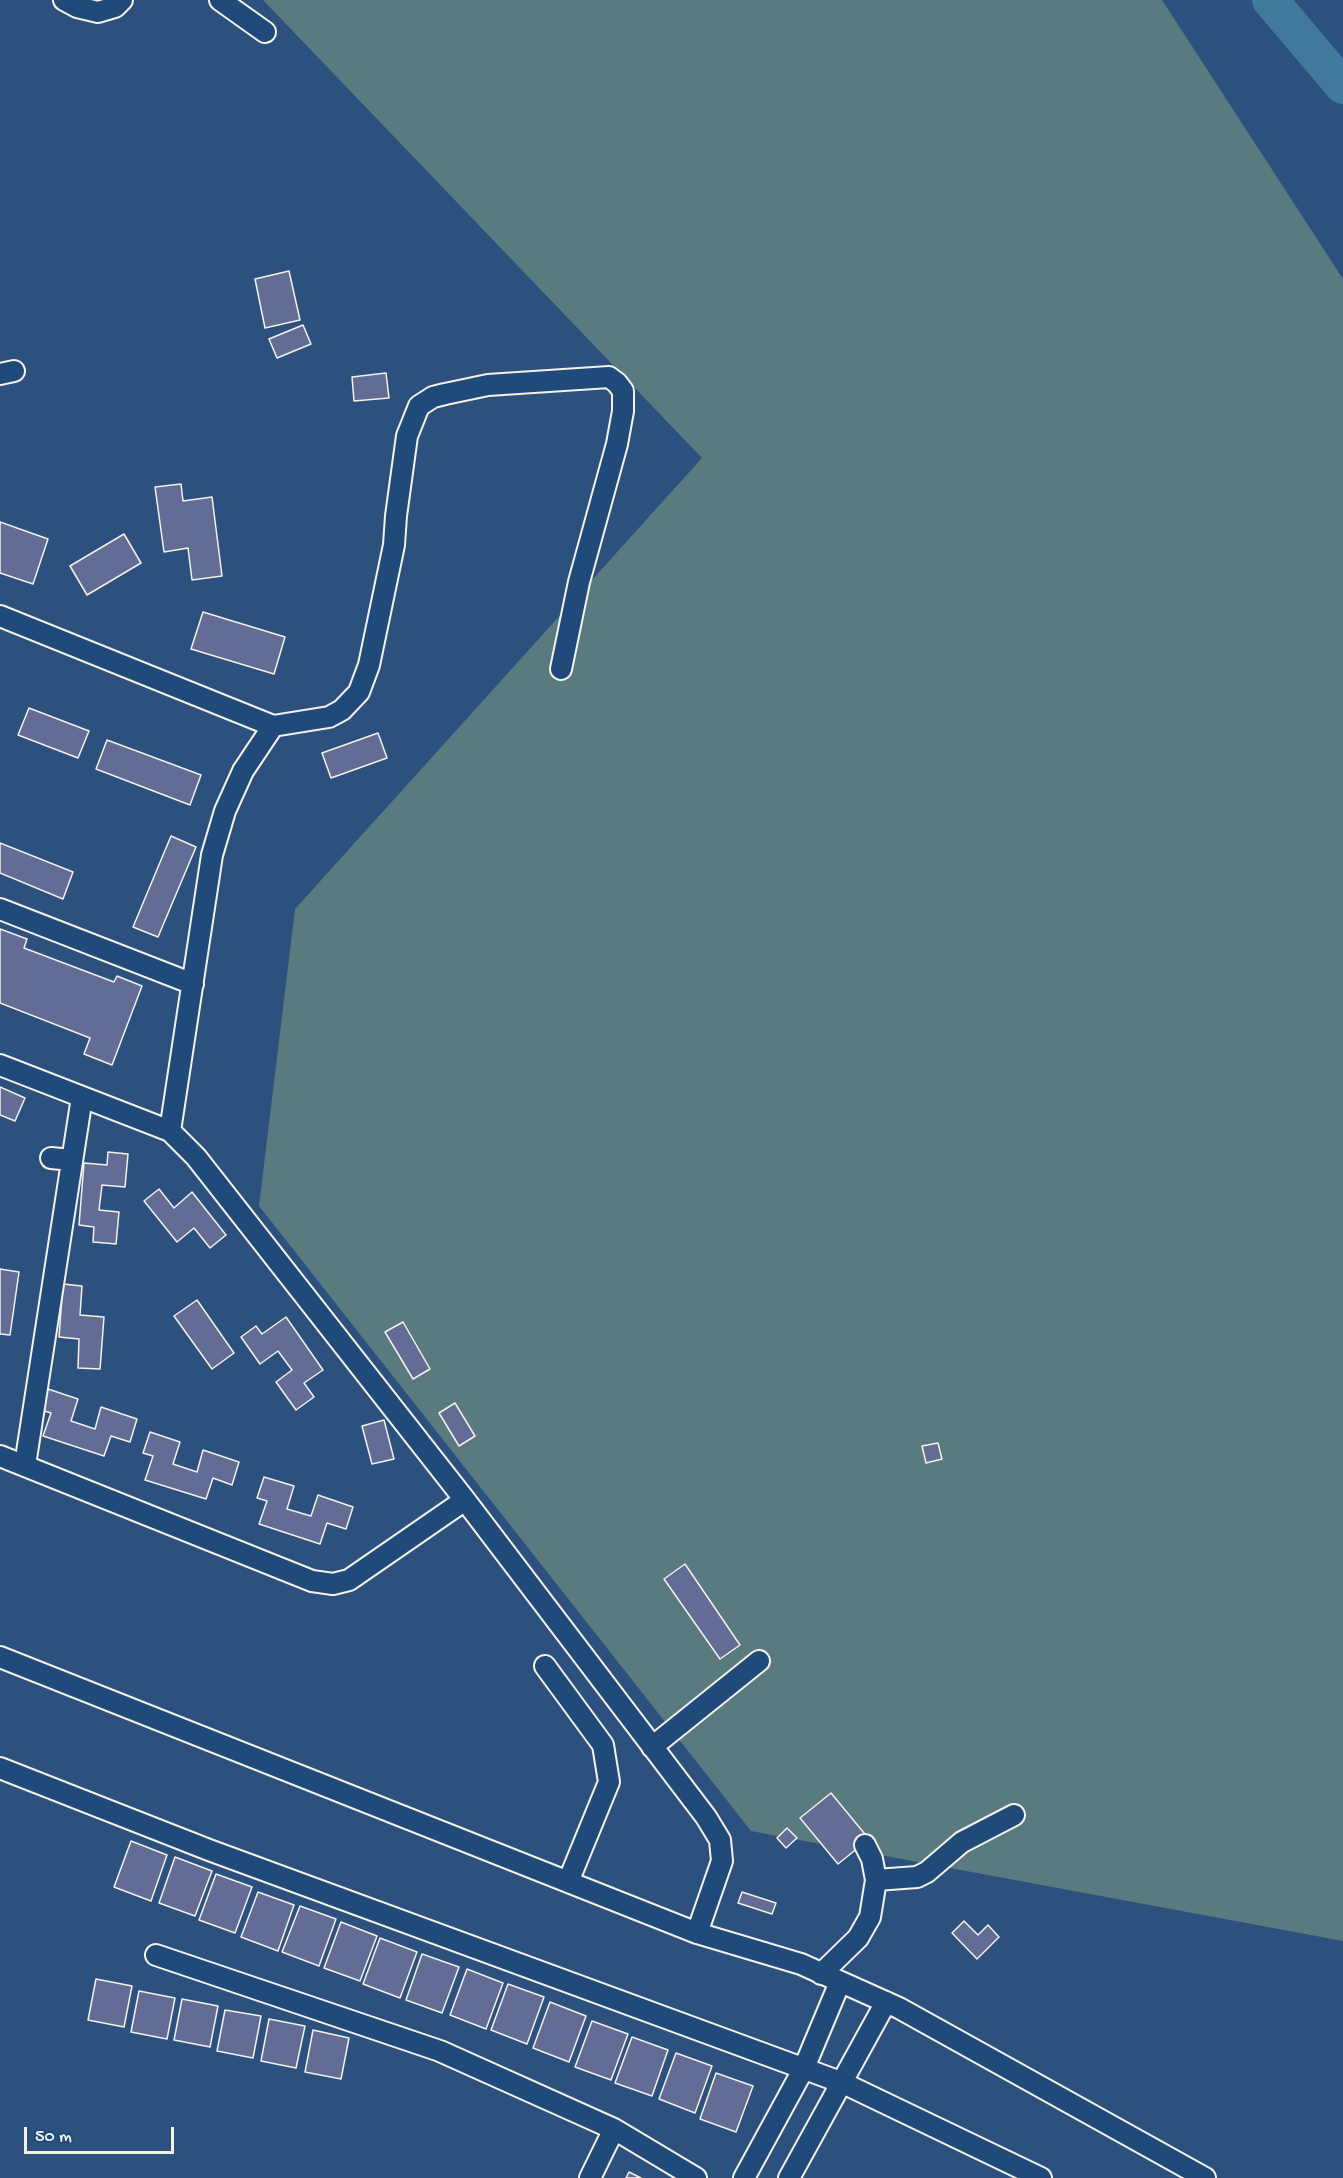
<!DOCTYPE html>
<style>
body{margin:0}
#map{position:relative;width:1343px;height:2178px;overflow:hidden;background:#2c517f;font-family:"Gochi Hand",sans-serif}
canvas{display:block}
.scale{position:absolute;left:24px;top:2127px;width:150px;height:27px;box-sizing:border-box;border:3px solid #f4f1e8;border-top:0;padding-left:8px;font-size:18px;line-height:21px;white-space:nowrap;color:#f4f1e8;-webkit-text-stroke:4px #1f4a7a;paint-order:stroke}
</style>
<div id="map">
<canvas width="1343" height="2178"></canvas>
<div class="scale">50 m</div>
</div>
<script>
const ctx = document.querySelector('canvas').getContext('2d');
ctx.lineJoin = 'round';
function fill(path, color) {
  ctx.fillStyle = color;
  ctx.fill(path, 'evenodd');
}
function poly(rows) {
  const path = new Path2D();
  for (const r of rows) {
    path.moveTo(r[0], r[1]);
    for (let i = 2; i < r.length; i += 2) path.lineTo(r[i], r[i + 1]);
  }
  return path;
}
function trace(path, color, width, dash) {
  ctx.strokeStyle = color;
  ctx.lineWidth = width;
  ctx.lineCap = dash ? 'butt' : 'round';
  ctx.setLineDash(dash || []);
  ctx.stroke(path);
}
fill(poly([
 [263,0,1162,0,1343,279,1343,1941,751,1831,259,1206,295,909,702,458]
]), '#597a7f');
trace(poly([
 [1270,0,1343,86]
]), '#41799b', 36);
const building = poly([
 [289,271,300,320,265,328,255,279,289,271],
 [303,325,311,344,277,358,269,339,303,325],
 [386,373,389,398,354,401,352,377,386,373],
 [181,484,183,501,212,497,222,576,192,580,188,548,164,552,155,487,181,484],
 [0,522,48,539,33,584,0,573,0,522],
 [124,534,141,563,87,595,70,566,124,534],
 [203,612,285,637,274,674,191,649,203,612],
 [29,708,89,731,78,758,18,735,29,708],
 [378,733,387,758,331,778,322,753,378,733],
 [107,740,201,775,190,805,96,769,107,740],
 [171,836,196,847,158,937,133,927,171,836],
 [0,843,73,872,63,899,0,873,0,843],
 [0,929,27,939,24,948,114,982,117,976,142,986,112,1065,84,1054,90,1038,0,1003,0,929],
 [0,1087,25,1098,15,1121,0,1115,0,1087],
 [108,1152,128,1154,125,1187,102,1185,99,1210,119,1212,116,1244,93,1242,94,1227,79,1225,84,1163,107,1165,108,1152],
 [159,1189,174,1208,192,1192,226,1235,210,1248,194,1228,177,1242,144,1201,159,1189],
 [0,1269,19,1272,10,1335,0,1334,0,1269],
 [63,1284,82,1286,80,1315,104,1317,100,1369,78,1368,79,1339,59,1337,63,1284],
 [197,1300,234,1353,212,1369,174,1316,197,1300],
 [286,1317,323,1370,304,1383,314,1397,296,1410,276,1382,292,1370,278,1351,260,1364,241,1337,256,1326,262,1334,286,1317],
 [403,1322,430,1369,413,1379,385,1332,403,1322],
 [48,1389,78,1399,71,1421,95,1429,101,1407,137,1419,130,1442,111,1436,104,1456,43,1436,51,1413,41,1410,48,1389],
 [455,1403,475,1436,459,1446,439,1413,455,1403],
 [384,1420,394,1459,372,1464,362,1426,384,1420],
 [150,1432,180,1442,173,1464,197,1472,203,1450,239,1462,232,1485,213,1478,206,1499,145,1480,153,1456,143,1453,150,1432],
 [938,1443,942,1459,926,1463,922,1446,938,1443],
 [264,1477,294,1486,287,1509,311,1516,318,1495,353,1507,346,1529,327,1523,320,1544,259,1524,267,1501,257,1498,264,1477],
 [685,1564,740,1645,720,1659,664,1579,685,1564],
 [831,1793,869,1839,838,1864,800,1818,831,1793],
 [787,1828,797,1838,786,1848,777,1838,787,1828],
 [131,1841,167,1855,151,1901,114,1887,131,1841],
 [175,1857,212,1871,195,1916,159,1903,175,1857],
 [216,1874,252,1887,235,1933,199,1920,216,1874],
 [258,1892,294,1905,278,1951,241,1937,258,1892],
 [742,1892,776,1903,772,1914,738,1903,742,1892],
 [300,1906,336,1919,319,1966,282,1952,300,1906],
 [964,1921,978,1935,988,1925,999,1937,977,1959,952,1933,964,1921],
 [341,1922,377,1936,360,1981,324,1968,341,1922],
 [380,1938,417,1952,400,1998,363,1984,380,1938],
 [422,1954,459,1967,442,2013,406,2000,422,1954],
 [467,1969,503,1983,486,2029,450,2015,467,1969],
 [96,1979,132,1986,124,2027,88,2020,96,1979],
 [508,1984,544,1997,527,2044,491,2030,508,1984],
 [139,1991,175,1998,167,2039,131,2032,139,1991],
 [182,1999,218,2006,210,2047,174,2040,182,1999],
 [550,2002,586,2016,569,2062,533,2048,550,2002],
 [225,2010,261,2016,253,2058,217,2051,225,2010],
 [269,2019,305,2026,296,2068,261,2061,269,2019],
 [592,2021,628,2034,611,2080,575,2067,592,2021],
 [313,2030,349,2038,341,2079,305,2072,313,2030],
 [632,2037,668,2050,652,2096,615,2083,632,2037],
 [676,2053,712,2066,695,2113,659,2099,676,2053],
 [716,2073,753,2086,736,2132,700,2119,716,2073],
 [629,2172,641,2178,626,2178,629,2172]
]);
fill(building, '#626c95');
trace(building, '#f4f1e8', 1.5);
const minor = poly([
 [64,0,77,7,98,12,115,7,122,0],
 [220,0,265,32],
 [0,374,14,371],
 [0,616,273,726,329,717,342,710,359,692,369,665,394,545,396,516,407,436,419,406,433,397,445,394,488,385,609,377,617,383,623,391,623,411,617,444,579,582,561,669],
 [0,909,193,984],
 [0,1065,170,1131,196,1157,465,1500,706,1817,720,1840,722,1861,697,1933],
 [170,1131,212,855,225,811,243,771,273,726],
 [51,1158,72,1160],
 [0,1456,312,1581,333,1584,349,1580,465,1500],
 [25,1465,82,1097],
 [0,1657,697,1933,801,1964,899,2008,1205,2178],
 [545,1666,603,1745,609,1782,568,1882],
 [652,1747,759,1661],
 [0,1768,209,1850,843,2083,1041,2178],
 [876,1880,917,1877,927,1872,962,1842,1014,1815],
 [156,1955,440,2051,614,2129,696,2178],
 [821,1974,858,1938,870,1917,876,1880,872,1859,865,1845],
 [590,2178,614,2129],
 [744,2178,804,2068,840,1982],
 [789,2178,886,2002]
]);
trace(minor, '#f4f1e8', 24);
trace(minor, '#1f4a7a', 20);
</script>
